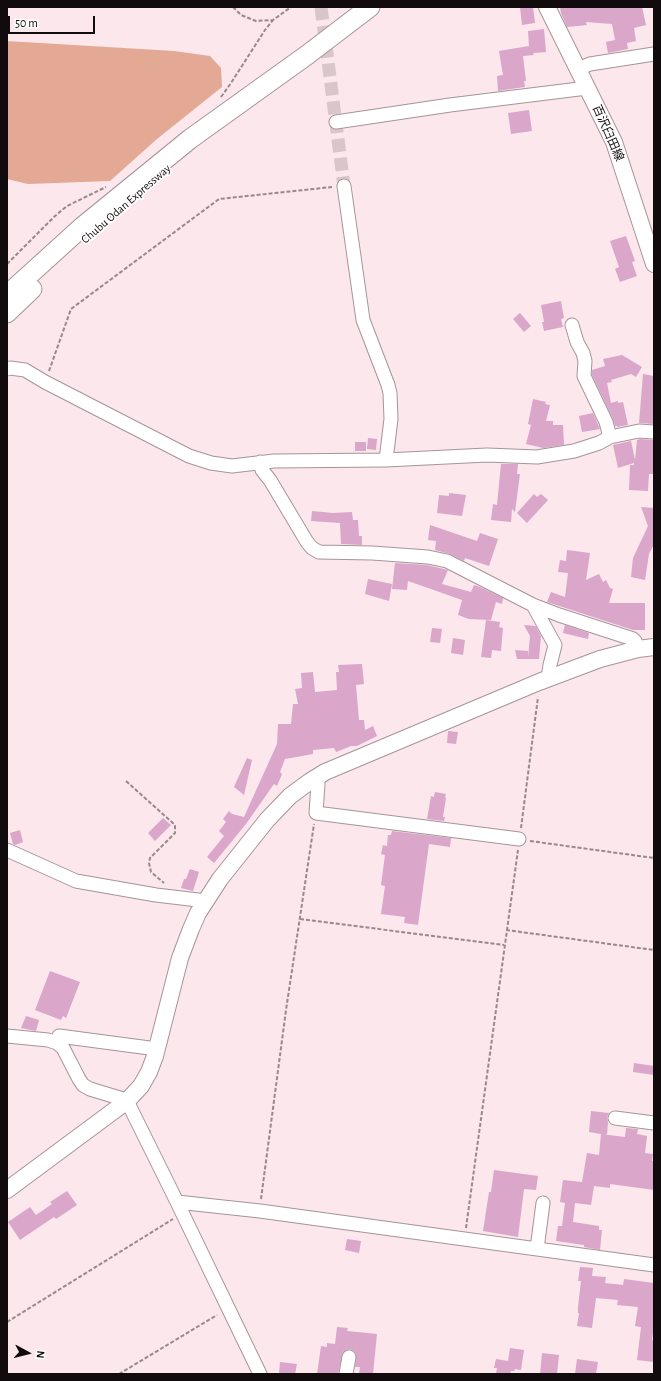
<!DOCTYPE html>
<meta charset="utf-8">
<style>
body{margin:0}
#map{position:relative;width:661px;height:1381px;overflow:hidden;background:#fbe7ec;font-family:"Alegreya Sans",sans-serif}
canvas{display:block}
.frame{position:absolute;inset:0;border:8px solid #120b0d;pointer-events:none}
.north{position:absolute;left:8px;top:1333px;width:40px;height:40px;-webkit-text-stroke:3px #fff;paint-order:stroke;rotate:97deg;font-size:11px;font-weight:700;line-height:16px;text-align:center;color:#120b0d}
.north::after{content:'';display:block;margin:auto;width:14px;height:18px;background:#120b0d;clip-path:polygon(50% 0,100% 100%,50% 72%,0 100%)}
.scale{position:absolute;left:8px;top:16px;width:87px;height:18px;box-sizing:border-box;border:2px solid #120b0d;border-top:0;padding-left:5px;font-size:12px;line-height:14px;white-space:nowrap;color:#120b0d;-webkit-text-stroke:3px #fff;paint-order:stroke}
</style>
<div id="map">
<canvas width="661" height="1381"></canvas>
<div class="frame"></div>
<div class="north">N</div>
<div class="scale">50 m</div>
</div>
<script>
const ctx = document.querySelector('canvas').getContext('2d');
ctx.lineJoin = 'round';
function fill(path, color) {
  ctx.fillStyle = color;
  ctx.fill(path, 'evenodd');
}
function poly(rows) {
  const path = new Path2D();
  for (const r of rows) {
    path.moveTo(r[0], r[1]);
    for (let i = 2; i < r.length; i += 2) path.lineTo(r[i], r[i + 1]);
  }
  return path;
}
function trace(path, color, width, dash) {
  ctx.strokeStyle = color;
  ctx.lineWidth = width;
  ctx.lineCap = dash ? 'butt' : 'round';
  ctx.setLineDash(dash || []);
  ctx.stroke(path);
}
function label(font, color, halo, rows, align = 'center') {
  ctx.font = font + ' "Alegreya Sans","Noto Sans JP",sans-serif';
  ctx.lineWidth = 3.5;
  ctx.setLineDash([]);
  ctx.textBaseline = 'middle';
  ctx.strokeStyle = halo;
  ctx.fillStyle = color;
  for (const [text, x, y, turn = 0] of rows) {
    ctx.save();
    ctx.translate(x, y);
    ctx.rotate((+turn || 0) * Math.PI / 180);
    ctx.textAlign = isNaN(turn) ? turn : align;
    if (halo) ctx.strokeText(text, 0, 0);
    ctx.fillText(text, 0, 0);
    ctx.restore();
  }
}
fill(poly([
 [7,41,174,51,210,56,221,68,222,87,157,139,110,181,28,184,7,179]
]), '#e4a994');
fill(poly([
 [520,7,533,7,535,23,522,25],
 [560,7,642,7,646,25,634,28,636,41,627,43,628,49,608,53,606,42,615,40,612,24,586,22,587,25,567,27,561,13],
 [544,29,546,52,533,53,534,55,523,56,526,81,524,81,525,87,498,91,497,76,503,75,499,51,529,46,528,31],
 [529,110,532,131,511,134,508,113],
 [626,236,635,261,632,262,637,276,620,282,615,269,619,267,610,241],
 [561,301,564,318,561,319,563,327,544,331,542,322,544,322,541,305],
 [520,313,531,326,524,332,513,319],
 [622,355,642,367,636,377,631,374,611,380,612,382,607,383,611,403,618,401,618,403,623,402,628,425,617,427,617,426,615,426,613,419,592,375,592,370,605,366,603,359],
 [643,374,654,376,654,424,639,423],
 [533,399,546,402,545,404,550,405,546,421,553,421,553,425,563,425,564,445,543,448,526,444,531,425,528,424],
 [593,413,600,429,582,432,579,416],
 [368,438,377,439,376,450,367,449],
 [640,439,654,440,654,474,649,474,648,491,629,490,630,465,634,465,634,463,618,468,613,445,631,441,635,460,637,440],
 [355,442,366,442,366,451,355,451],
 [501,464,518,464,517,474,520,474,515,512,512,509,511,522,491,520,493,504,497,505],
 [449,493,466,495,462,516,437,513,439,495,449,496],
 [534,494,537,497,541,494,548,500,527,523,517,513],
 [641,507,654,508,654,544,649,554,645,580,631,577,633,558,648,526],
 [312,511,333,513,352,512,353,520,358,520,359,536,362,536,362,545,341,544,340,523,311,521],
 [430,525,477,541,480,533,498,539,489,566,465,558,464,561,450,554,435,550,436,541,428,540],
 [567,550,590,553,586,580,599,574,603,582,606,580,610,588,613,589,609,603,645,603,645,630,633,630,547,602,551,592,565,597,568,573,558,572,560,560,566,561],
 [395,563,427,565,444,569,448,570,442,584,471,592,474,585,480,587,503,598,502,604,496,602,491,620,469,619,458,615,462,600,408,581,407,590,392,589],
 [368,579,392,584,389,601,365,594],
 [486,620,500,622,499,627,503,628,501,651,492,650,491,658,481,657],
 [524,625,536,626,541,636,539,659,517,659,515,650,528,651,528,658,530,636],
 [565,625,589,633,588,639,563,633],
 [432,628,442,629,440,643,430,642],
 [453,638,465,640,463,655,451,653],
 [362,664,364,684,356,685,359,720,364,720,365,730,373,726,377,736,357,746,351,746,336,752,334,748,313,750,313,754,285,759,280,772,282,774,277,786,274,784,246,824,214,863,207,857,224,836,219,831,226,822,223,819,229,811,232,814,244,817,277,744,278,724,291,724,293,704,298,704,295,689,302,688,301,673,313,672,315,692,337,690,336,672,339,672,338,665],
 [448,731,458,732,456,744,447,743],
 [247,758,252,760,244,795,234,787],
 [435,792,446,794,445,797,446,798,443,817,445,817,444,821,427,819,431,796,434,797],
 [163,818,171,825,155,841,148,833],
 [20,830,23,842,15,845,13,844,10,833],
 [392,831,451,838,450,847,429,844,418,925,404,923,405,917,381,914,385,886,381,885,385,855,381,854,383,845,387,846,388,835,391,835],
 [190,869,199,872,193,891,181,888,184,879,186,879],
 [50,971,80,982,66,1018,63,1016,61,1020,35,1010],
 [26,1016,39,1020,36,1031,21,1028],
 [634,1063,654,1066,654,1075,633,1072],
 [591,1111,609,1113,607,1117,608,1122,607,1135,589,1132],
 [626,1128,638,1129,637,1134,647,1136,645,1153,653,1154,652,1161,654,1161,654,1190,610,1184,610,1188,594,1186,591,1205,575,1203,573,1222,599,1226,599,1230,602,1230,600,1250,584,1247,584,1245,556,1241,558,1226,562,1226,565,1203,560,1202,563,1180,582,1182,587,1153,599,1155,601,1134,625,1137],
 [494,1170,538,1176,536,1190,524,1189,518,1237,483,1231,489,1192,491,1192],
 [67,1191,77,1205,56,1219,54,1217,20,1240,8,1222,30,1207,36,1215,52,1204,50,1202],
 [347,1239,361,1241,359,1253,345,1250],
 [580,1267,593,1268,592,1276,606,1277,605,1283,623,1285,624,1279,654,1283,653,1316,654,1317,654,1327,652,1340,654,1341,654,1362,637,1360,641,1327,635,1326,638,1307,617,1305,618,1300,596,1298,592,1328,577,1326,579,1313,578,1313,578,1307,581,1281,578,1281],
 [337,1327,348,1328,347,1331,377,1334,373,1374,359,1374,360,1367,355,1367,356,1354,354,1351,350,1349,346,1350,343,1352,338,1374,317,1374,321,1346,327,1347,327,1343,335,1344],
 [510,1348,524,1350,521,1370,515,1369,514,1371,511,1371,510,1374,496,1374,497,1368,494,1368,496,1359,508,1361],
 [542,1353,559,1355,557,1374,540,1374],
 [577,1359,598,1362,596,1374,575,1374],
 [280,1362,297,1364,295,1374,279,1374]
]), '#daa6ca');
trace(poly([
 [321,7,344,186]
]), '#d8c6cb', 13, [13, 6]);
const minor = poly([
 [578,69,590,64,654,54],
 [336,122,450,105,587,88],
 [344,186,363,320,388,385,390,393,391,419,386,460],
 [572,325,577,342,583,353,585,361,584,376,606,422,610,437],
 [7,369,10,368,25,370,45,382,189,456,211,463,232,466,274,461,386,460,487,455,537,457,574,451,599,443,610,437,639,431,654,432],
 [260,462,262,470,270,480,307,542,312,548,319,552,372,553,428,557,447,561,533,605,559,615,633,639,635,641,638,649],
 [533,605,555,645,550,665,549,672,551,677],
 [317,777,318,784,316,813,519,839],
 [7,850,76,881,156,895,198,900,204,902],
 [7,1036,48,1040,57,1043,63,1048,79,1079,83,1085,90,1089,123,1099,127,1101,177,1202,260,1374],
 [57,1043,59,1036,157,1049],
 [615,1118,654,1123],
 [177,1202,260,1211,654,1265],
 [537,1249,543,1203],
 [346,1374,349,1357]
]);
const major = poly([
 [547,7,614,142,654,264],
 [7,1190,127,1101,141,1086,149,1072,155,1056,180,958,191,929,198,913,220,879,267,820,290,796,309,782,325,772,539,682,600,659,638,649,654,647]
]);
const highway = poly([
 [7,295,82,227,190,139,307,55,370,7],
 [7,313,32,289]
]);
trace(minor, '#a69499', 15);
trace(major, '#a69499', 18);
trace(highway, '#a69499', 21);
trace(poly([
 [233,7,241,15,256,21,273,20,291,7],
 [221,97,231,83,265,30,273,20],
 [7,264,55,216,67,206,106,187],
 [49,371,71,309,219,199,332,187],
 [126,781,175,825,175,833,150,858,149,863,151,872,164,883],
 [521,828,538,697],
 [530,841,654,858],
 [300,919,504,945],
 [506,930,654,950],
 [261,1199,286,1010,314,824],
 [466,1228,518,850],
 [7,1322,173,1219],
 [119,1374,217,1315]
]), '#97898d', 2, [4, 2]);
trace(minor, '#fff', 13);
trace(major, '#fff', 16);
trace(highway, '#fff', 19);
label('12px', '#120b0d', '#fff', [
 ["百沢臼田線",608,133,66],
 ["Chubu Odan Expressway",126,204,-41]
]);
</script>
